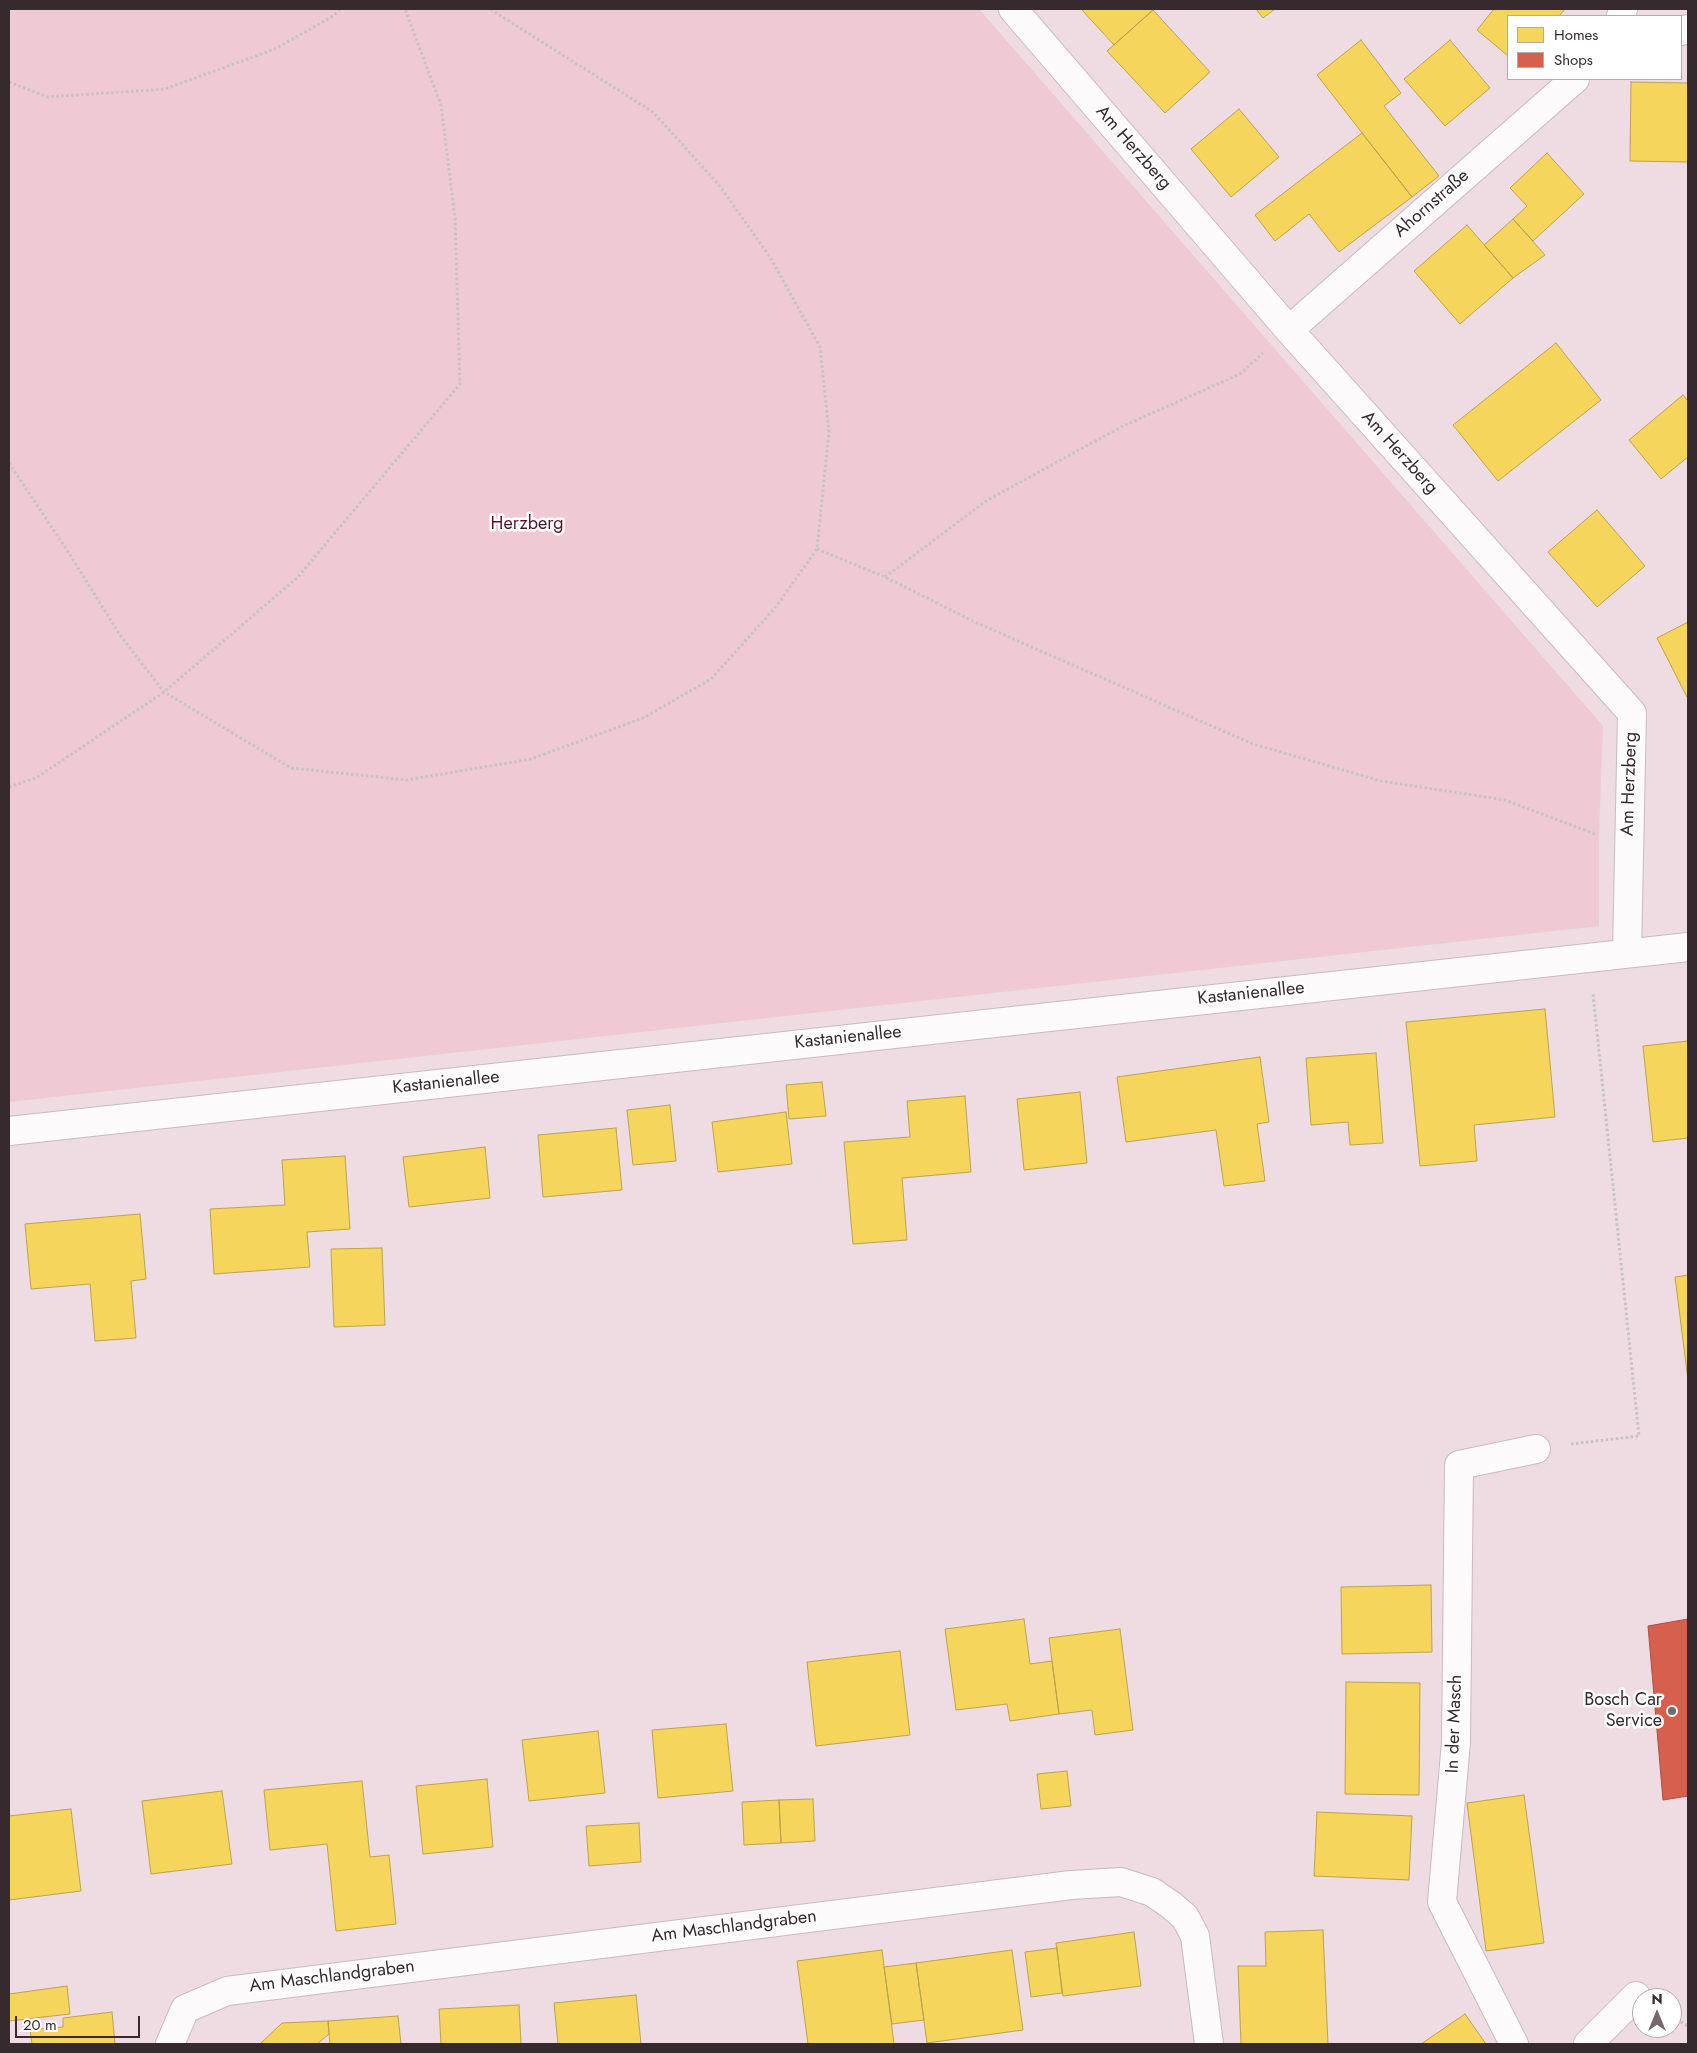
<!DOCTYPE html>
<meta charset="utf-8">
<style>
body{margin:0}
#map{position:relative;width:1697px;height:2053px;overflow:hidden;background:#eedce2;font-family:Jost,sans-serif}
canvas{display:block}
.frame{position:absolute;inset:0;border:10px solid #372a2e;pointer-events:none}
.legend{position:absolute;left:1507px;top:15px;width:175px;height:65px;box-sizing:border-box;background:#fff;border:1px solid #afaaab;margin:0;padding:6px 9px;list-style:none;font-size:15px;color:#372a2e}
.legend li{display:flex;align-items:center;gap:10px;height:25px}
.legend b{width:25px;border:1px solid #afaaab}
.north{position:absolute;left:1632px;top:1988px;width:50px;height:50px;box-sizing:border-box;background:#fff;border:1px solid #afaaab;border-radius:50%;rotate:0deg;font-size:14px;font-weight:700;line-height:20px;text-align:center;color:#372a2e}
.north::after{content:'';display:block;margin:auto;width:18px;height:22px;background:#77686d;clip-path:polygon(50% 0,100% 100%,50% 72%,0 100%)}
.scale{position:absolute;left:15px;top:2016px;width:125px;height:22px;box-sizing:border-box;border:2px solid #372a2e;border-top:0;padding-left:6px;font-size:15px;line-height:18px;white-space:nowrap;color:#372a2e;-webkit-text-stroke:4px #fff;paint-order:stroke}
</style>
<div id="map">
<canvas width="1697" height="2053"></canvas>
<div class="frame"></div>
<ul class="legend">
<li><b style="height:14px;background:#f6d55c"></b>Homes</li>
<li><b style="height:14px;background:#d6604d"></b>Shops</li>
</ul>
<div class="north">N</div>
<div class="scale">20 m</div>
</div>
<script>
const ctx = document.querySelector('canvas').getContext('2d');
ctx.lineJoin = 'round';
function fill(path, color) {
  ctx.fillStyle = color;
  ctx.fill(path, 'evenodd');
}
function poly(rows) {
  const path = new Path2D();
  for (const r of rows) {
    path.moveTo(r[0], r[1]);
    for (let i = 2; i < r.length; i += 2) path.lineTo(r[i], r[i + 1]);
  }
  return path;
}
function trace(path, color, width, dash) {
  ctx.strokeStyle = color;
  ctx.lineWidth = width;
  ctx.lineCap = dash ? 'butt' : 'round';
  ctx.setLineDash(dash || []);
  ctx.stroke(path);
}
function label(font, color, halo, rows, align = 'center') {
  ctx.font = font + ' Jost,sans-serif';
  ctx.lineWidth = 5;
  ctx.setLineDash([]);
  ctx.textBaseline = 'middle';
  ctx.strokeStyle = halo;
  ctx.fillStyle = color;
  for (const [text, x, y, turn = 0] of rows) {
    ctx.save();
    ctx.translate(x, y);
    ctx.rotate((+turn || 0) * Math.PI / 180);
    ctx.textAlign = isNaN(turn) ? turn : align;
    if (halo) ctx.strokeText(text, 0, 0);
    ctx.fillText(text, 0, 0);
    ctx.restore();
  }
}
fill(poly([
 [9,9,979,9,1603,726,1599,834,1599,926,9,1102]
]), '#efc9d4');
const homes = poly([
 [1081,9,1154,9,1114,45,1081,9],
 [1256,9,1275,9,1263,18,1256,9],
 [1494,9,1565,9,1559,16,1508,16,1508,56,1477,30,1494,9],
 [1153,10,1210,72,1165,113,1107,51,1153,10],
 [1361,40,1401,93,1384,106,1439,176,1412,197,1317,75,1361,40],
 [1450,40,1490,88,1445,126,1404,79,1450,40],
 [1631,82,1688,83,1688,162,1630,161,1631,82],
 [1239,109,1279,157,1231,197,1191,149,1239,109],
 [1362,133,1412,197,1339,252,1309,214,1275,241,1255,215,1362,133],
 [1547,153,1584,194,1533,241,1513,219,1527,206,1510,188,1547,153],
 [1513,219,1545,255,1513,278,1484,245,1513,219],
 [1467,225,1513,278,1460,324,1414,271,1467,225],
 [1556,343,1601,400,1498,481,1453,425,1556,343],
 [1683,395,1688,401,1688,457,1661,479,1629,440,1683,395],
 [1597,510,1645,566,1597,607,1548,552,1597,510],
 [1688,622,1688,696,1687,697,1657,638,1688,622],
 [1545,1009,1555,1117,1474,1125,1477,1161,1420,1166,1406,1022,1545,1009],
 [1688,1041,1688,1138,1653,1142,1643,1046,1688,1041],
 [1376,1053,1383,1143,1350,1145,1348,1122,1311,1125,1306,1058,1376,1053],
 [1260,1057,1269,1122,1257,1124,1265,1181,1224,1186,1216,1130,1126,1142,1117,1077,1260,1057],
 [822,1082,826,1116,789,1119,786,1085,822,1082],
 [1080,1092,1087,1163,1024,1170,1017,1099,1080,1092],
 [965,1096,971,1172,902,1178,907,1240,853,1244,844,1142,910,1137,907,1101,965,1096],
 [670,1105,676,1161,633,1165,627,1110,670,1105],
 [786,1112,792,1164,718,1172,712,1122,786,1112],
 [616,1128,622,1190,543,1197,538,1135,616,1128],
 [485,1147,490,1198,409,1207,403,1157,485,1147],
 [345,1156,350,1229,307,1232,310,1267,214,1274,210,1209,285,1205,282,1160,345,1156],
 [140,1214,146,1279,131,1281,136,1338,95,1341,90,1284,31,1289,25,1224,140,1214],
 [382,1248,385,1325,334,1327,331,1249,382,1248],
 [1688,1275,1688,1380,1675,1277,1688,1275],
 [1431,1585,1432,1652,1342,1654,1341,1587,1431,1585],
 [1024,1619,1030,1664,1052,1661,1059,1714,1010,1721,1007,1704,956,1710,945,1629,1024,1619],
 [1120,1629,1133,1730,1095,1735,1092,1710,1059,1714,1049,1638,1120,1629],
 [900,1651,910,1735,816,1746,807,1662,900,1651],
 [1346,1682,1420,1683,1419,1795,1345,1794,1346,1682],
 [726,1724,733,1791,658,1798,652,1730,726,1724],
 [598,1731,605,1793,529,1801,522,1740,598,1731],
 [1067,1771,1071,1806,1041,1809,1037,1774,1067,1771],
 [487,1779,493,1847,423,1854,416,1786,487,1779],
 [362,1781,370,1857,389,1855,396,1924,336,1931,327,1844,270,1850,264,1790,362,1781],
 [222,1791,232,1864,151,1874,142,1801,222,1791],
 [1524,1795,1544,1943,1486,1951,1467,1803,1524,1795],
 [813,1799,815,1841,781,1843,779,1800,813,1799],
 [779,1800,781,1843,744,1845,742,1802,779,1800],
 [71,1809,81,1891,9,1900,9,1816,71,1809],
 [1317,1812,1412,1816,1409,1880,1314,1876,1317,1812],
 [639,1823,641,1862,589,1866,586,1826,639,1823],
 [1323,1930,1328,2044,1241,2044,1238,1966,1266,1966,1265,1932,1323,1930],
 [1134,1932,1141,1986,1063,1996,1056,1943,1134,1932],
 [1057,1948,1062,1993,1031,1997,1025,1952,1057,1948],
 [882,1950,894,2044,808,2044,797,1961,882,1950],
 [1012,1950,1023,2030,927,2043,916,1963,1012,1950],
 [916,1963,924,2020,892,2024,884,1967,916,1963],
 [67,1986,70,2014,9,2021,9,1994,67,1986],
 [636,1995,641,2044,558,2044,554,2003,636,1995],
 [519,2005,521,2044,441,2044,439,2009,519,2005],
 [112,2012,115,2044,32,2044,30,2030,63,2027,63,2018,112,2012],
 [1465,2014,1486,2044,1421,2044,1465,2014],
 [398,2016,401,2044,330,2044,328,2021,398,2016],
 [328,2021,329,2034,317,2044,260,2044,282,2023,328,2021]
]);
fill(homes, '#f6d55c');
trace(homes, '#bda24e', 1);
const shops = poly([
 [1688,1619,1688,1796,1663,1800,1648,1626,1688,1619]
]);
fill(shops, '#d6604d');
trace(shops, '#a65044', 1);
const street = poly([
 [1013,9,1289,330,1632,713,1627,952],
 [1621,16,1623,9],
 [1681,31,1688,29],
 [1289,330,1575,79],
 [9,1131,1688,947],
 [170,2044,185,2009,227,1991,1071,1885,1121,1882,1152,1892,1171,1905,1185,1917,1195,1936,1209,2044],
 [1514,2044,1442,1902,1456,1742,1459,1465,1536,1449],
 [1588,2044,1636,1996]
]);
trace(street, '#c9bbc0', 30);
trace(poly([
 [9,82,48,97,165,89,275,49,333,16,340,9],
 [9,463,65,547,120,635,164,692,291,768,406,780,531,759,643,718,711,679,775,608,817,549,829,432,820,347,770,257,719,185,653,112,490,9],
 [817,549,885,577,977,623,1253,744,1381,781,1505,800,1595,834],
 [885,577,986,501,1121,427,1240,374,1263,353],
 [9,787,36,778,164,692,297,578,460,384,455,218,441,105,405,9],
 [1571,1444,1639,1436,1593,993],
 [1672,2017,1688,2026]
]), '#c8c2c4', 3, [2.5, 2.5]);
trace(street, '#fcfafb', 28);
for (const [x, y, r, color] of [
 [1672,1711,5,"#77686d"]
]) {
  const dot = new Path2D();
  dot.arc(x, y, r, 0, 2 * Math.PI);
  ctx.fillStyle = color;
  ctx.fill(dot);
  trace(dot, '#fff', 2);
}
label('18px', '#372a2e', '#fff', [
 ["Am Herzberg",1133,148,49],
 ["Ahornstraße",1432,204,-41],
 ["Am Herzberg",1399,453,48],
 ["Am Herzberg",1630,784,-88],
 ["Kastanienallee",1251,994,-6],
 ["Kastanienallee",848,1038,-6],
 ["Kastanienallee",446,1083,-6],
 ["In der Masch",1455,1724,-88],
 ["Am Maschlandgraben",734,1927,-7],
 ["Am Maschlandgraben",332,1977,-7]
]);
label('18px', '#551730', '#fff', [
 ["Herzberg",527,525]
]);
label('18px', '#372a2e', '#fff', [
 ["Bosch Car",1662,1701],
 ["Service",1662,1722]
], 'right');
</script>
